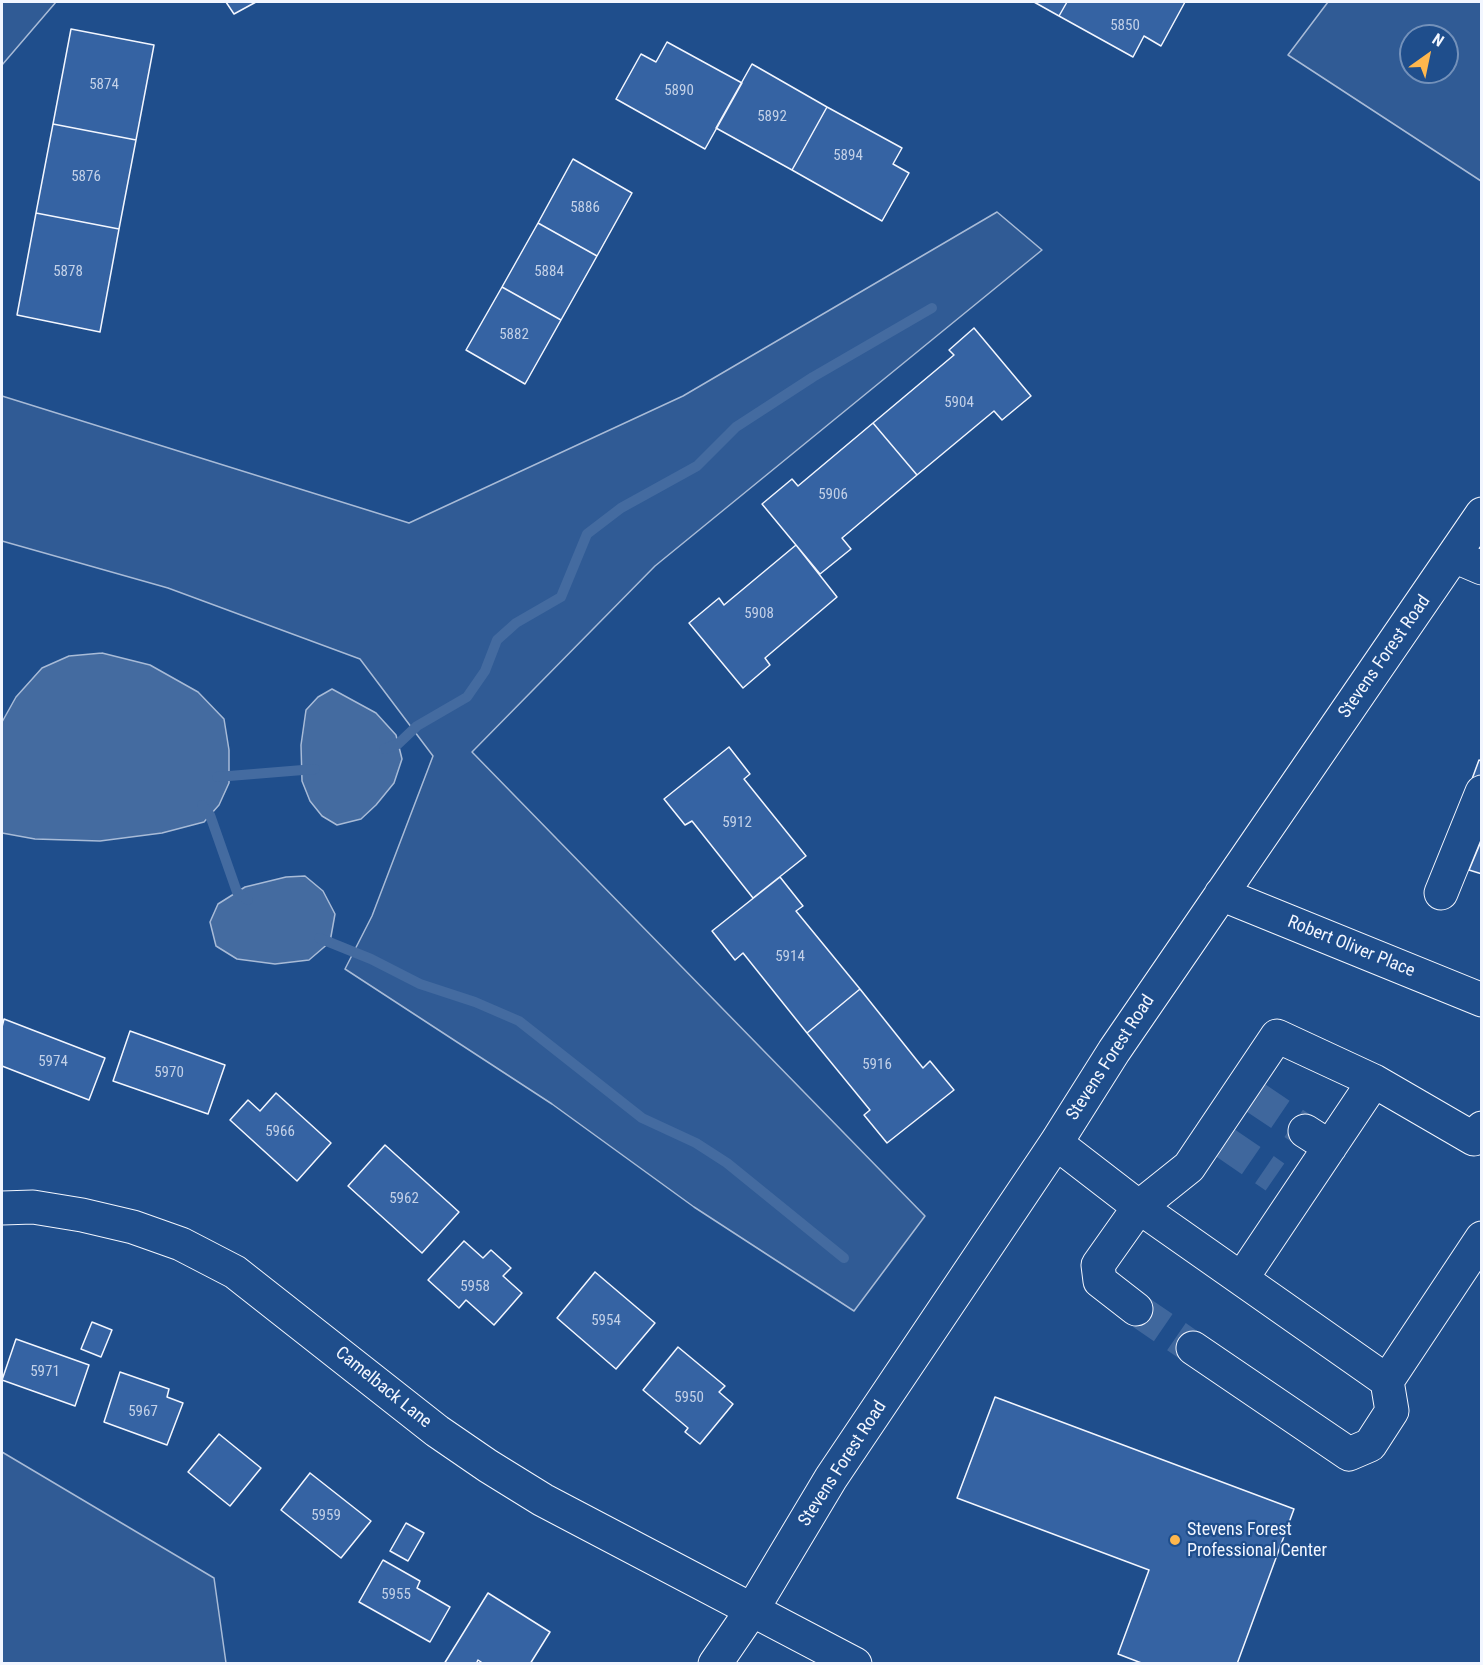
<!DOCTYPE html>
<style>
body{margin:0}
#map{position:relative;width:1483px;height:1665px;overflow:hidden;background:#1f4e8c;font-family:"Roboto Condensed",sans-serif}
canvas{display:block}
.frame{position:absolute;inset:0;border:3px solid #f2f6ff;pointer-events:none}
.north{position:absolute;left:1399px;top:24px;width:60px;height:60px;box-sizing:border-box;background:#1f4e8c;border:2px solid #7391ba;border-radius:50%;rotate:33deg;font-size:16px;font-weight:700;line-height:24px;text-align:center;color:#f2f6ff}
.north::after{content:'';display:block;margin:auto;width:21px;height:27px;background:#ffb74d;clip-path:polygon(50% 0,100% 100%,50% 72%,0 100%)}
</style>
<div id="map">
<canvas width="1483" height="1665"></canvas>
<div class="frame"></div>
<div class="north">N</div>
</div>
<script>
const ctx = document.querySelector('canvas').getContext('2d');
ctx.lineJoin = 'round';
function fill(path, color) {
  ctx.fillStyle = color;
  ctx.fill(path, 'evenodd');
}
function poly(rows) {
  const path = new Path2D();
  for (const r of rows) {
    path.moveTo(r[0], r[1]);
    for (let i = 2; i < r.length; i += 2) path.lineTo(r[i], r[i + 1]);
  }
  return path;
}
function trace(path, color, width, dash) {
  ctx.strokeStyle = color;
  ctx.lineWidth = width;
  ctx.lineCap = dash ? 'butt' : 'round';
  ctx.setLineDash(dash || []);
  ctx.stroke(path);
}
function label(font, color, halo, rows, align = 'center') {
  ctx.font = font + ' "Roboto Condensed",sans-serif';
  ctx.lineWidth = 4.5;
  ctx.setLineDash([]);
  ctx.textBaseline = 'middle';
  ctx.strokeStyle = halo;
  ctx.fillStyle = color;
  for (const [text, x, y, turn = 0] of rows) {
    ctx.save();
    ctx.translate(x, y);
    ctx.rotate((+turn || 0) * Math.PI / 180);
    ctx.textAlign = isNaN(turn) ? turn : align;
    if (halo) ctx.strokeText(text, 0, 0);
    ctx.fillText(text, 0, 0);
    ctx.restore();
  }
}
const green = poly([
 [2,2,56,2,2,65,2,2],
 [1328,2,1481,2,1481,181,1288,55,1328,2],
 [1411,36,1447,36,1447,72,1411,72,1411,36],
 [997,212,1042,250,655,566,472,752,925,1216,854,1311,694,1207,552,1104,345,969,372,916,433,756,360,659,168,588,2,541,2,396,409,523,683,396,997,212],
 [2,1452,214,1578,226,1663,2,1663,2,1452]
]);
fill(green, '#305b95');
trace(green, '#a8bbd7', 1.5);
const water = poly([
 [102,653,150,665,198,692,224,719,229,750,229,783,219,805,204,822,162,833,100,841,35,839,2,833,2,722,16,697,42,668,69,656,102,653],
 [332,689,376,713,396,735,402,759,394,783,376,805,361,819,337,825,322,816,310,801,302,781,301,745,306,710,318,697,332,689],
 [305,876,323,891,335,914,330,942,309,960,275,964,237,959,216,946,210,922,218,904,245,887,286,877,305,876]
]);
fill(water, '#446ba0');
trace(water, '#a8bbd7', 1.5);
trace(poly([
 [384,749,398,744,417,726,467,697,485,671,497,640,516,623,561,597,587,534,621,508,697,466,736,427,813,377,932,308],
 [217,777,315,769],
 [202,805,210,815,237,892,248,900],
 [319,938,371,959,420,984,475,1002,519,1021,642,1118,696,1143,727,1163,844,1258]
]), '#446ba0', 10);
const building = poly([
 [226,2,256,2,234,14,226,2],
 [1034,2,1067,2,1059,16,1034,2],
 [1067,2,1185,2,1161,46,1144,36,1133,57,1059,16,1067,2],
 [71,29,154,45,136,140,53,124,71,29],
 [667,42,742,83,705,149,616,99,641,54,656,62,667,42],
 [752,64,827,107,792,170,716,128,752,64],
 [827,107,902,148,893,164,909,173,882,221,792,170,827,107],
 [53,124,136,140,119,229,36,213,53,124],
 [573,159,632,193,597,256,538,223,573,159],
 [36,213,119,229,100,332,17,315,36,213],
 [538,223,597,256,561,320,502,287,538,223],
 [502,287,561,320,525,384,466,350,502,287],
 [974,328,1031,396,1002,420,994,411,917,475,873,423,954,355,949,350,974,328],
 [873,423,917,475,842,538,851,549,820,574,762,504,792,479,798,486,873,423],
 [796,545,837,597,765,658,770,665,743,688,689,623,719,598,724,605,796,545],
 [729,747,750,774,744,779,806,856,753,898,692,821,685,825,664,799,729,747],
 [1479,760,1482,761,1482,795,1468,790,1479,760],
 [1482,839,1482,874,1469,870,1482,839],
 [780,877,803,906,796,911,860,989,807,1033,743,953,735,960,712,931,780,877],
 [860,989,923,1068,930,1061,954,1090,887,1143,864,1115,870,1110,807,1033,860,989],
 [4,1019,105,1058,89,1100,2,1066,2,1027,4,1019],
 [130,1031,225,1065,208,1114,113,1081,130,1031],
 [276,1093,331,1143,297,1181,230,1120,248,1100,260,1111,276,1093],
 [385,1145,459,1212,422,1253,348,1186,385,1145],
 [464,1241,483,1258,491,1250,511,1268,503,1276,522,1293,494,1325,466,1300,459,1308,428,1280,464,1241],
 [595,1272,655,1323,616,1369,557,1318,595,1272],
 [92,1322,112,1330,101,1357,81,1349,92,1322],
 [16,1339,89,1365,75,1406,2,1380,16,1339],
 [678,1347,725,1386,719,1392,733,1404,700,1444,685,1432,688,1428,643,1390,678,1347],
 [120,1372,169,1389,167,1397,183,1403,167,1445,104,1422,120,1372],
 [995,1397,1294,1509,1237,1664,1144,1664,1118,1654,1149,1570,957,1498,995,1397],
 [219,1434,261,1468,230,1506,188,1472,219,1434],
 [310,1473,371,1521,341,1558,281,1510,310,1473],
 [406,1523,424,1533,408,1561,390,1551,406,1523],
 [383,1560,420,1581,417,1588,450,1607,430,1642,359,1602,383,1560],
 [488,1593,550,1632,530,1664,484,1664,478,1660,476,1664,444,1664,488,1593]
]);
fill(building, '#3563a3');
trace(building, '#f2f6ff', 1.5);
trace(poly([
 [1253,1096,1305,1131],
 [1224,1142,1275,1177],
 [1136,1309,1193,1348]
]), '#3f679d', 33, [33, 16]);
const minor = poly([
 [1454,556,1482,568],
 [1441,893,1482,792],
 [1221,894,1482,1000],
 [1305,1131,1330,1147],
 [1056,1143,1139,1207,1189,1167,1277,1036,1374,1081,1474,1139,1482,1128],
 [2,1208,33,1207,82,1215,133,1227,181,1244,235,1272,437,1431,488,1466,543,1500,855,1664],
 [1242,1278,1374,1081],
 [1136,1309,1100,1281,1098,1265,1139,1207,1387,1381],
 [1193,1348,1349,1454,1370,1445,1392,1411,1387,1381,1482,1238],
 [715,1664,752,1610,831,1478,1056,1143,1114,1051,1482,514]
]);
trace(minor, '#f2f6ff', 35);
trace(minor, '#1f4e8c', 33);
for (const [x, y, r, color] of [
 [1175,1540,6,"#ffb74d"]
]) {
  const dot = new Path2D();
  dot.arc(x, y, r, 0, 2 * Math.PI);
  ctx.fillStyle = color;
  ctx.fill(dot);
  trace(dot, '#1f4e8c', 2);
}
label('15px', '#c3d1e8', null, [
 ["5850",1125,26],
 ["5874",104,85],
 ["5890",679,91],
 ["5892",772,117],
 ["5894",848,156],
 ["5876",86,177],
 ["5886",585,208],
 ["5878",68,272],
 ["5884",549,272],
 ["5882",514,335],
 ["5904",959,403],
 ["5906",833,495],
 ["5908",759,614],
 ["5912",737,823],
 ["5914",790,957],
 ["5974",53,1062],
 ["5916",877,1065],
 ["5970",169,1073],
 ["5966",280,1132],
 ["5962",404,1199],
 ["5958",475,1287],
 ["5954",606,1321],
 ["5971",45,1372],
 ["5950",689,1398],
 ["5967",143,1412],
 ["5959",326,1516],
 ["5955",396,1595]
]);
label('18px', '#f2f6ff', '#1f4e8c', [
 ["Stevens Forest Road",1385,657,-55],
 ["Robert Oliver Place",1351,947,22],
 ["Stevens Forest Road",1111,1058,-57],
 ["Camelback Lane",383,1388,39],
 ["Stevens Forest Road",843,1464,-57]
]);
label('18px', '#f2f6ff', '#1f4e8c', [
 ["Stevens Forest",1187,1530],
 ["Professional Center",1187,1551]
], 'left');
</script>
